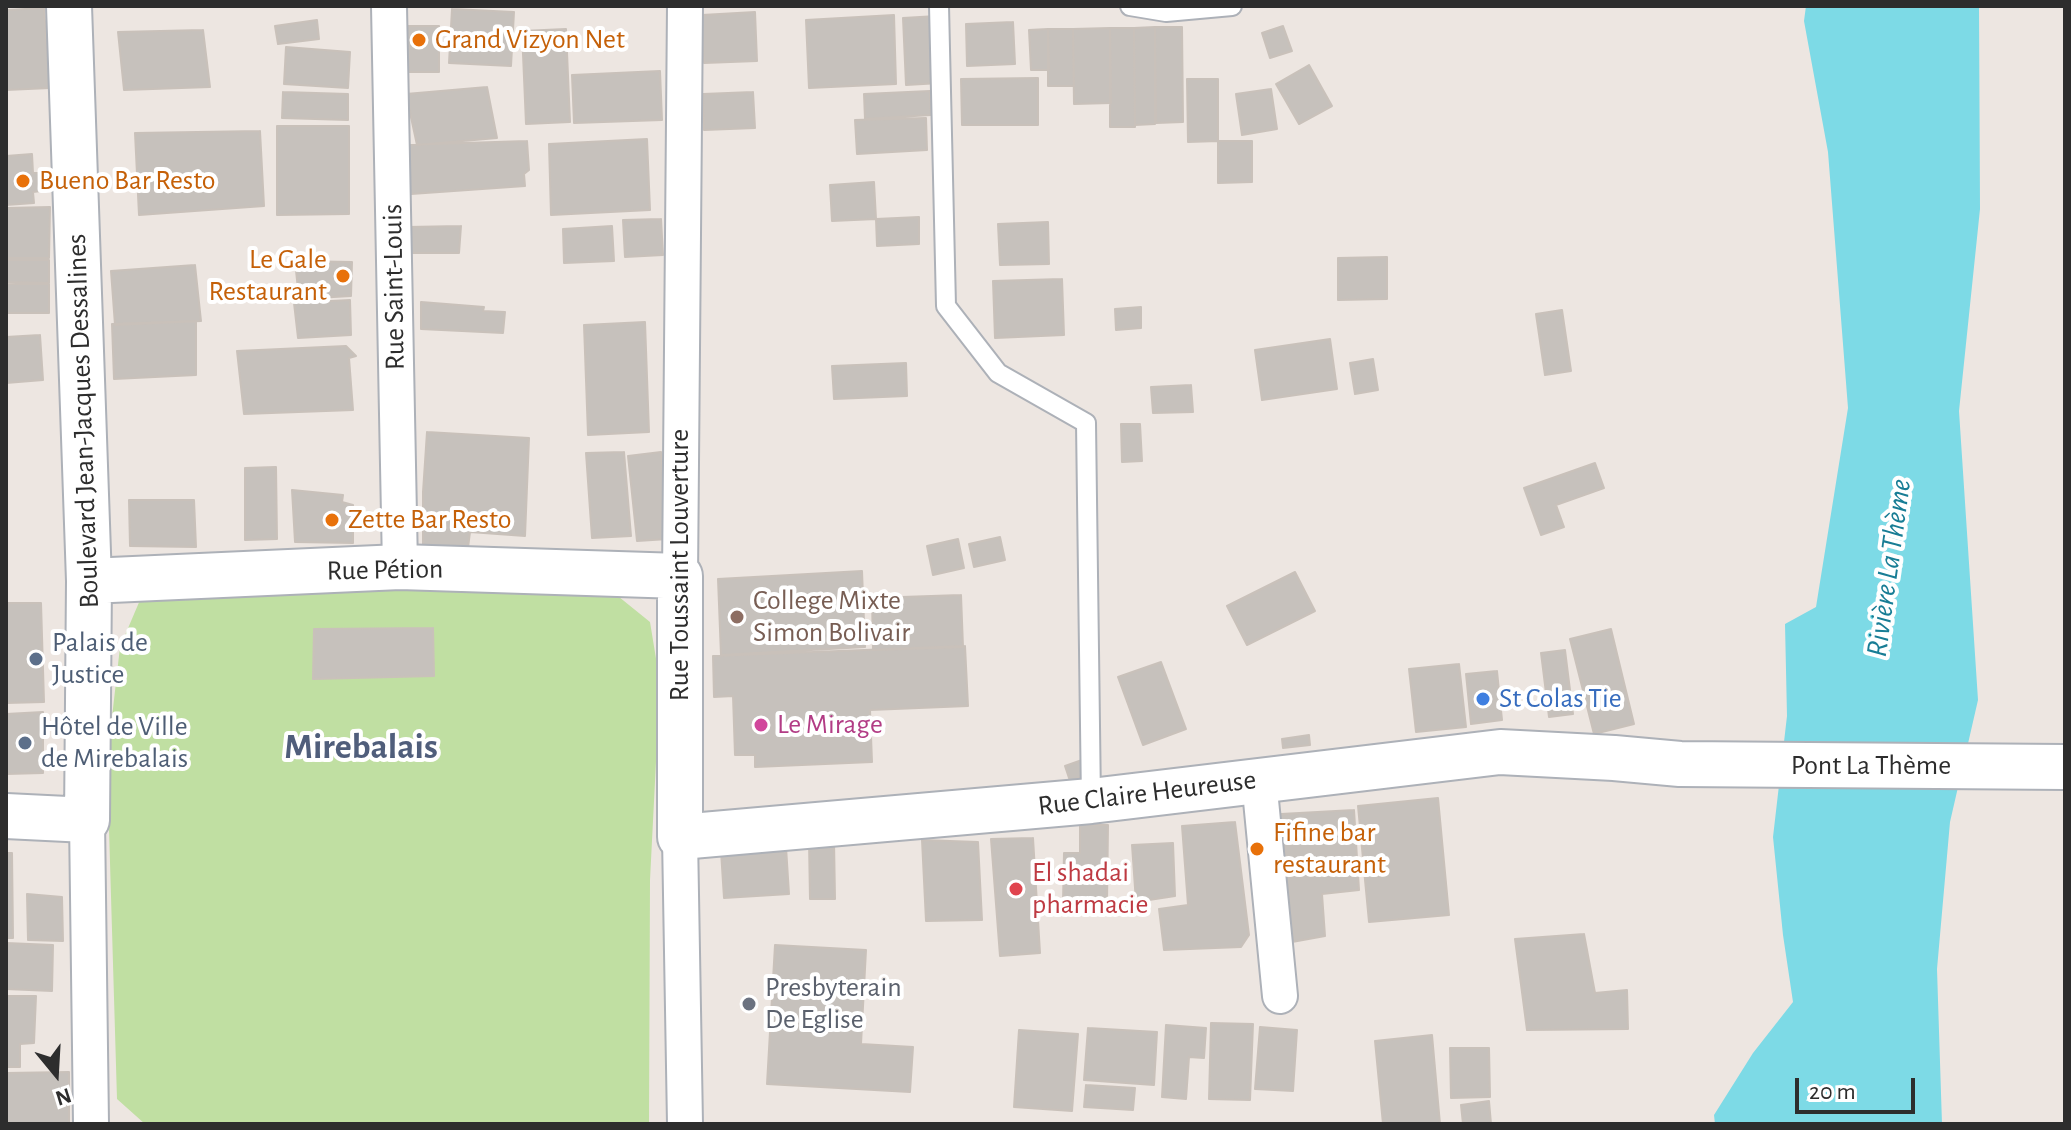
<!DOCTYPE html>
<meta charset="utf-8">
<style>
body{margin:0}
#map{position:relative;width:2071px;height:1130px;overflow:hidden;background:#ede6e1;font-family:"Alegreya Sans",sans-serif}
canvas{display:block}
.frame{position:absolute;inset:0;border:8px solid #2d2d2d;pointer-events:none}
.north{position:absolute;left:16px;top:1034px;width:80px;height:80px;-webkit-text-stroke:6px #fff;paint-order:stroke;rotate:162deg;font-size:22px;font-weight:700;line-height:32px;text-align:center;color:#2d2d2d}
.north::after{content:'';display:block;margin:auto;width:28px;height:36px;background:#2d2d2d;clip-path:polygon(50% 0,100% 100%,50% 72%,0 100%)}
.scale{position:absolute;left:1795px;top:1078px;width:120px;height:36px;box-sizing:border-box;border:4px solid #2d2d2d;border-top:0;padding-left:10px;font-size:24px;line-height:28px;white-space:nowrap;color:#2d2d2d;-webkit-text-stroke:6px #fff;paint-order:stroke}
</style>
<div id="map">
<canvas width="2071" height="1130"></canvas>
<div class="frame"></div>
<div class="north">N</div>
<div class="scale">20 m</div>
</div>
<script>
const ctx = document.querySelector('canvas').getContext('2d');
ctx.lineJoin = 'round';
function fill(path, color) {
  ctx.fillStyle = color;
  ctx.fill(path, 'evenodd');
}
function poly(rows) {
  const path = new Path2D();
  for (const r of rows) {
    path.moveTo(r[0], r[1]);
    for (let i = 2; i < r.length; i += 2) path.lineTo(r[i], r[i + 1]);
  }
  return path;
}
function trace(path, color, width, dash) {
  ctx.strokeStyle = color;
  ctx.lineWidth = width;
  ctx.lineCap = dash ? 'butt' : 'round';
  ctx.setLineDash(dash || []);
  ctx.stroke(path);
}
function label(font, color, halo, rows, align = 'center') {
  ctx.font = font + ' "Alegreya Sans",sans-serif';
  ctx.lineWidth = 8;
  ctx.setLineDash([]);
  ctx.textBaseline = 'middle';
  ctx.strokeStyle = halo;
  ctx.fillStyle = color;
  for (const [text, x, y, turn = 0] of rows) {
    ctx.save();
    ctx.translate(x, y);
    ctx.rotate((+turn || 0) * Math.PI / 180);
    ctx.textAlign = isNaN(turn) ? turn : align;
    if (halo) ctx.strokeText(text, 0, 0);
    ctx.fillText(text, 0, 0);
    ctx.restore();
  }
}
fill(poly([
 [603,584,650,622,660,683,650,880,649,1124,145,1124,117,1099,107,761,120,647,143,593]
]), '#c0dfa2');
fill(poly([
 [1806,6,1979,6,1980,209,1959,411,1978,700,1950,822,1937,969,1942,1124,1715,1124,1714,1115,1753,1053,1793,1002,1783,935,1773,837,1787,716,1785,624,1816,607,1848,408,1828,152,1804,21]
]), '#7ddae6');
const building = poly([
 [44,8,50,88,6,90,6,10,44,8],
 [452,9,514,12,511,66,449,63,452,9],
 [755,12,757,61,704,63,702,15,755,12],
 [894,15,896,84,809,88,806,20,894,15],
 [937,16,940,83,906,85,903,18,937,16],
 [317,20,319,39,278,44,275,26,317,20],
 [1013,22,1015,64,967,66,966,24,1013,22],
 [402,26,439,26,439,72,403,72,402,26],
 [1283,26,1292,51,1270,58,1262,33,1283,26],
 [1155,27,1182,27,1183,122,1156,123,1155,27],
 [1155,27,1155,124,1135,125,1134,28,1155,27],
 [1110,28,1134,28,1135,127,1110,127,1110,28],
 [1110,28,1111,103,1074,104,1073,29,1110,28],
 [566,29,570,122,526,124,522,31,566,29],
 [1048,29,1073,29,1074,86,1048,86,1048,29],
 [1048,29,1049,70,1031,70,1029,30,1048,29],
 [203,30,210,87,124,90,118,32,203,30],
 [286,47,350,52,348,88,284,84,286,47],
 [1309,65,1332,106,1299,124,1276,84,1309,65],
 [660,71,662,120,574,123,572,75,660,71],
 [1038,78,1038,125,962,125,961,79,1038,78],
 [1187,79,1218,79,1218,141,1188,142,1187,79],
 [487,87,497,138,417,145,406,94,487,87],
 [1271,89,1277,129,1242,135,1236,94,1271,89],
 [930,91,931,115,865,119,864,94,930,91],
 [283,92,348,94,348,120,282,118,283,92],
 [753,92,755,128,704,130,703,94,753,92],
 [926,118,927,150,857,154,855,120,926,118],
 [277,126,349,126,349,214,277,215,277,126],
 [260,131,264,206,139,215,135,133,260,131],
 [647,139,650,210,551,215,549,144,647,139],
 [527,141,529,170,524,174,525,186,411,194,401,145,527,141],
 [1218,141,1252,141,1252,182,1218,183,1218,141],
 [32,154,33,173,40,173,41,191,33,192,34,203,6,205,6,156,32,154],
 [874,182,876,219,832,221,830,185,874,182],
 [50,207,49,258,6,258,6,208,50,207],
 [919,217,919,244,877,246,876,219,919,217],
 [661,219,663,255,625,257,623,220,661,219],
 [1048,222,1049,264,1000,265,998,224,1048,222],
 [461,226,459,253,409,253,408,227,461,226],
 [612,226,614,261,564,263,563,229,612,226],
 [1387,257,1387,299,1338,300,1338,258,1387,257],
 [6,260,49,260,49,283,6,282,6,260],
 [295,261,352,262,351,296,299,299,295,261],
 [195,265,201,321,115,325,111,271,195,265],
 [1062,279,1064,335,995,338,993,281,1062,279],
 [6,284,49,284,49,313,6,313,6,284],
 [350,300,351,335,298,338,294,303,350,300],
 [421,302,484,307,483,311,505,312,503,333,421,329,421,302],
 [1141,307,1141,328,1116,330,1115,309,1141,307],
 [1562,310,1571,371,1545,375,1536,314,1562,310],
 [196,321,196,375,114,379,112,324,196,321],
 [645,322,649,432,588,435,584,325,645,322],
 [40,335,43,380,6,383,6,337,40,335],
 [1330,339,1337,389,1262,400,1255,350,1330,339],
 [346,346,356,356,349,358,353,410,244,414,237,351,346,346],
 [1373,359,1378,390,1355,394,1350,363,1373,359],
 [906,363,907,396,834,399,832,366,906,363],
 [1191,385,1193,412,1153,413,1151,387,1191,385],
 [1121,424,1140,424,1142,461,1122,462,1121,424],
 [427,432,529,438,525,536,470,532,468,548,423,546,423,492,427,432],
 [624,452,631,536,592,538,586,453,624,452],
 [661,452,668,539,637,541,628,456,661,452],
 [1595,463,1604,488,1556,505,1564,527,1541,535,1524,488,1595,463],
 [276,467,277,539,245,540,245,468,276,467],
 [292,490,343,495,342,502,353,505,353,543,295,542,292,490],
 [129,500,194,500,196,547,130,546,129,500],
 [1000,537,1005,560,974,567,969,544,1000,537],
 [958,539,964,568,933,575,927,546,958,539],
 [862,571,865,647,721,655,718,579,862,571],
 [1295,572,1315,611,1247,645,1227,606,1295,572],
 [961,595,963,647,873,650,872,598,961,595],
 [6,603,41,603,44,702,6,703,6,603],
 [433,628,434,676,313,679,314,629,433,628],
 [1611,629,1634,724,1594,734,1570,639,1611,629],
 [965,646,968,706,870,710,872,762,755,767,755,755,735,755,733,696,714,697,713,656,965,646],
 [1565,650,1573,714,1549,717,1541,653,1565,650],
 [1161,662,1186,729,1143,745,1118,677,1161,662],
 [1459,664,1466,727,1416,732,1409,669,1459,664],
 [1497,671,1502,720,1471,724,1466,674,1497,671],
 [43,712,43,773,6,774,6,714,43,712],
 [1309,735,1310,745,1283,748,1282,739,1309,735],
 [1082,760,1087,775,1070,781,1065,766,1082,760],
 [1438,798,1449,915,1369,922,1358,806,1438,798],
 [1354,810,1359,890,1322,894,1325,936,1292,942,1281,814,1354,810],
 [1235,822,1249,935,1241,947,1164,950,1159,909,1188,905,1182,826,1235,822],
 [1080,825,1108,825,1107,903,1063,903,1064,853,1080,853,1080,825],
 [1033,838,1040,953,1000,956,991,839,1033,838],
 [922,840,978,842,982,920,926,921,922,840],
 [809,841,834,841,835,899,810,899,809,841],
 [1173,843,1175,896,1136,902,1132,845,1173,843],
 [786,847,789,894,724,898,721,851,786,847],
 [6,853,12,853,13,938,6,938,6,853],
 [27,894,62,897,63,941,28,940,27,894],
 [1584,934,1595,993,1627,990,1628,1029,1527,1030,1515,939,1584,934],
 [6,943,53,945,52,991,6,989,6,943],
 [775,945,866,950,861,1044,913,1047,910,1092,767,1084,775,945],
 [6,996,36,996,34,1043,20,1044,20,1067,6,1067,6,996],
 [1211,1023,1253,1024,1250,1100,1209,1099,1211,1023],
 [1166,1025,1206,1028,1204,1058,1189,1057,1186,1099,1162,1097,1166,1025],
 [1260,1027,1297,1030,1293,1091,1255,1089,1260,1027],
 [1088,1028,1157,1032,1154,1085,1084,1080,1088,1028],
 [1019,1030,1078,1034,1072,1111,1014,1107,1019,1030],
 [1432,1035,1440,1124,1383,1124,1375,1041,1432,1035],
 [1450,1048,1489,1048,1490,1097,1451,1098,1450,1048],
 [69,1072,69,1124,6,1124,6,1073,69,1072],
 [1086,1085,1135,1088,1133,1110,1084,1107,1086,1085],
 [1489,1101,1491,1124,1463,1124,1461,1105,1489,1101]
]);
fill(building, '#c6c1bc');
trace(building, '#c9c1ba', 2);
const service = poly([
 [939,6,946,306,998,373,1086,423,1091,801],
 [1130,6,1166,12,1232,6]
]);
const minor = poly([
 [389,6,400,567],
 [680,576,685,6],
 [1259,780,1280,996],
 [87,820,91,1124],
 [680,837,685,1124]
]);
const secondary = poly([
 [89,581,400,567,680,576,680,837,1091,801,1500,752,1614,758,1680,764,2065,767],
 [6,816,87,820,89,581,69,6]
]);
trace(service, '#adb1b8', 22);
trace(minor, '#adb1b8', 38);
trace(secondary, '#adb1b8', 48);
trace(service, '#fff', 18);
trace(minor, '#fff', 34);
trace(secondary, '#fff', 44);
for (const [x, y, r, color] of [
 [419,40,8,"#e8710a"],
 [23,181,8,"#e8710a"],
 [343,276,8,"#e8710a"],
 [332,520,8,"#e8710a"],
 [737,617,8,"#8d6e63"],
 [36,659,8,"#5c6f8a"],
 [1483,699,8,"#3f7fe0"],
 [761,725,8,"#d1479c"],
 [25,743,8,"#5c6f8a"],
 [1257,849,8,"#e8710a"],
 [1016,889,8,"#e0444e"],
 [749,1004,8,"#6b7280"]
]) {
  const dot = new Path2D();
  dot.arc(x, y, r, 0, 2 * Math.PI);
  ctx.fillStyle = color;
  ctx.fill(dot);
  trace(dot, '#fff', 3);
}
label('28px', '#c56008', '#fff', [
 ["Grand Vizyon Net",435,40],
 ["Bueno Bar Resto",39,181],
 ["Le Gale",327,260,"right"],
 ["Restaurant",327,292,"right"],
 ["Zette Bar Resto",348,520],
 ["Fifine bar",1273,833],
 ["restaurant",1273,865]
], 'left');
label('28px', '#2d2d2d', '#fff', [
 ["Rue Saint-Louis",394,287,-91],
 ["Boulevard Jean-Jacques Dessalines",83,421,-92],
 ["Rue Toussaint Louverture",680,565,-90],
 ["Rue Pétion",385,570,-1],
 ["Pont La Thème",1871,766],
 ["Rue Claire Heureuse",1147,793,-7]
]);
label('28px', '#785e54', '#fff', [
 ["College Mixte",753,601],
 ["Simon Bolivair",753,633]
], 'left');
label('28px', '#4e5e75', '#fff', [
 ["Palais de",52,643],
 ["Justice",52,675],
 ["Hôtel de Ville",41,727],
 ["de Mirebalais",41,759]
], 'left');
label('28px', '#366cbe', '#fff', [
 ["St Colas Tie",1499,699]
], 'left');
label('28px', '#b23c85', '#fff', [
 ["Le Mirage",777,725]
], 'left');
label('28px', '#be3a42', '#fff', [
 ["El shadai",1032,873],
 ["pharmacie",1032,905]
], 'left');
label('28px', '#5b616d', '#fff', [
 ["Presbyterain",765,988],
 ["De Eglise",765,1020]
], 'left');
label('italic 30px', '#187d95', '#fff', [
 ["Rivière La Thème",1889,568,-82]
]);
label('bold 36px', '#505e7b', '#fff', [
 ["Mirebalais",361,747]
]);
</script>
